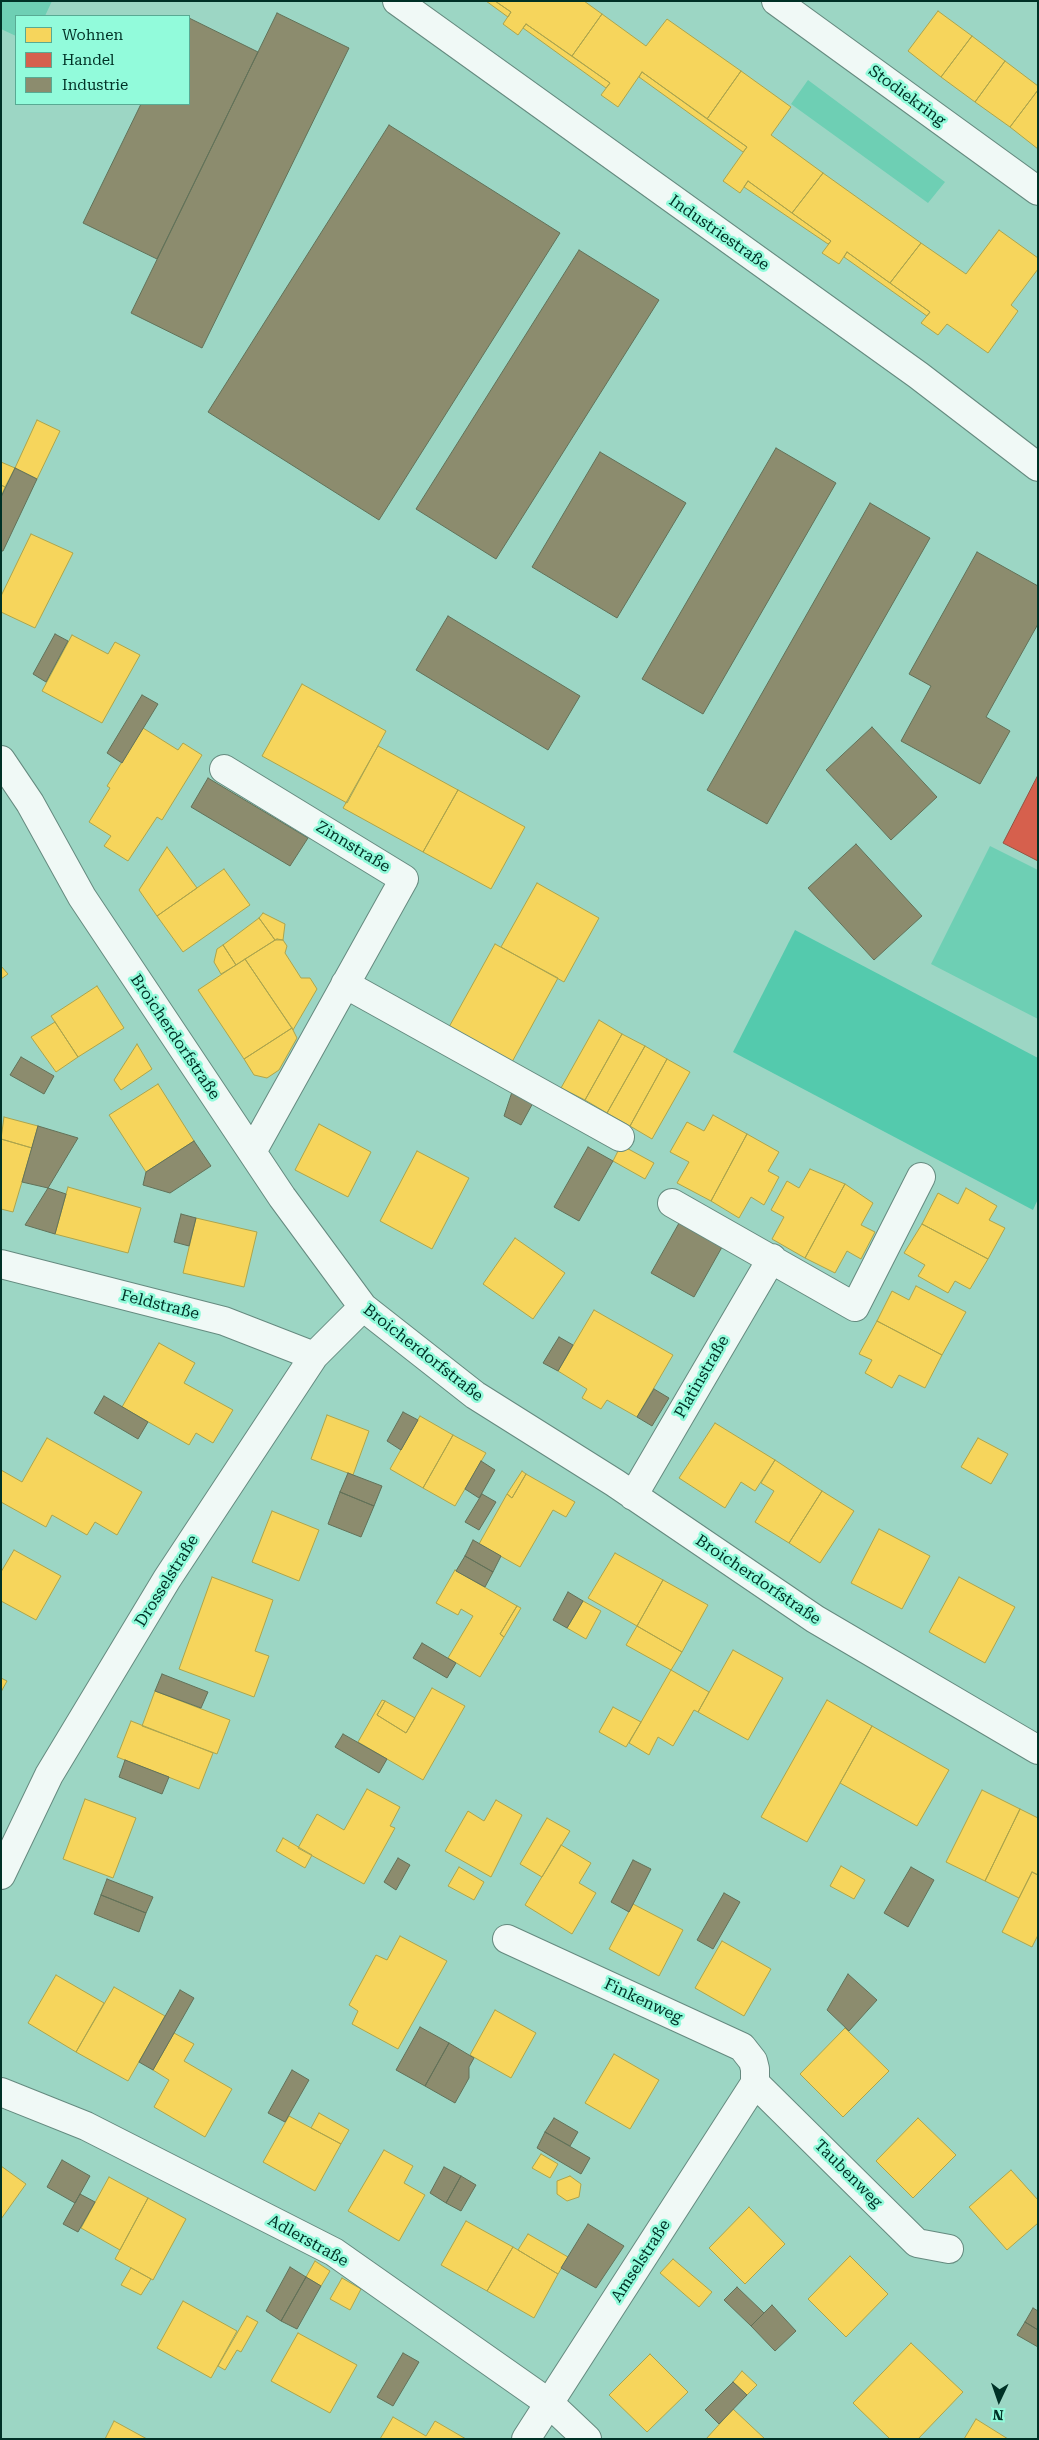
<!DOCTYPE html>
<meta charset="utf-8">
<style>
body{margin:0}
#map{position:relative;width:1039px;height:2440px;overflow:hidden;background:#9cd6c4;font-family:"Roboto Serif",serif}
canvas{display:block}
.frame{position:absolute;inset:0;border:2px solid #003126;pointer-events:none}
.legend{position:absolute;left:15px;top:15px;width:175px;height:90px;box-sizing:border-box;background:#92fbdb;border:1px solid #58aa93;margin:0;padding:6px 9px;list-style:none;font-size:15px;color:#003126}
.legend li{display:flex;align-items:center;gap:10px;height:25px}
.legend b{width:25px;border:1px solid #58aa93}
.north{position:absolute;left:974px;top:2375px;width:50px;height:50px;-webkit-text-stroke:4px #92fbdb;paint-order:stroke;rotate:183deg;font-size:14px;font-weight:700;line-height:20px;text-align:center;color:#003126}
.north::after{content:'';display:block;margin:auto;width:18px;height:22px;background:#003126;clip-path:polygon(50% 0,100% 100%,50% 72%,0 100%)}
</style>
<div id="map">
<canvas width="1039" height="2440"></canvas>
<div class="frame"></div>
<ul class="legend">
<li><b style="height:14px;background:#f6d55c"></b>Wohnen</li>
<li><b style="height:14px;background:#d6604d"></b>Handel</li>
<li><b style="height:14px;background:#8c8c6e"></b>Industrie</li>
</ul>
<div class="north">N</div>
</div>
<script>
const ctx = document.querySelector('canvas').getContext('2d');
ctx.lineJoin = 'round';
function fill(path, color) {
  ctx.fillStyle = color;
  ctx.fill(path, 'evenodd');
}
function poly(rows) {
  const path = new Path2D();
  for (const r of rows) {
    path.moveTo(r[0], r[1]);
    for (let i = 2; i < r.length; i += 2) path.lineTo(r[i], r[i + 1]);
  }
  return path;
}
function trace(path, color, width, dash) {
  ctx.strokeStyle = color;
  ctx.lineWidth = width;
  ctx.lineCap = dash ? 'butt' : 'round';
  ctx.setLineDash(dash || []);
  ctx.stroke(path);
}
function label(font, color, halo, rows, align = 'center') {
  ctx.font = font + ' "Roboto Serif",serif';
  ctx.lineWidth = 5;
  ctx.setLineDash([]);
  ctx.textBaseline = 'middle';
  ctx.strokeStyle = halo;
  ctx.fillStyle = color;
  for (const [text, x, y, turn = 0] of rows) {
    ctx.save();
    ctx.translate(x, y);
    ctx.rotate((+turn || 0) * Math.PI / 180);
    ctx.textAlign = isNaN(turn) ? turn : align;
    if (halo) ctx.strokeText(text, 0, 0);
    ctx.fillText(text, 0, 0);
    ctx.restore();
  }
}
fill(poly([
 [1,1,52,1,45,16,16,16,16,36,1,29],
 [808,80,945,182,928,203,791,104],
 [990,846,1038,870,1038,1019,931,964]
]), '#6ecfb4');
fill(poly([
 [795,930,1038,1058,1038,1199,1033,1210,733,1052]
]), '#54caad');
const homes = poly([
 [486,1,495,1,511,12,508,17,486,1],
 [495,1,584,1,602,14,572,56,526,24,518,35,503,24,511,12,495,1],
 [938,11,972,36,941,77,908,51,938,11],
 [602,14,646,46,667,19,741,71,707,119,642,72,618,107,601,95,610,83,572,56,602,14],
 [526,24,570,55,610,83,606,88,523,28,526,24],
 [972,36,1005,61,975,102,941,77,972,36],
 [1005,61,1038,86,1038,90,1010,127,975,102,1005,61],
 [741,71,791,107,771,135,823,173,792,213,748,181,740,193,723,181,747,147,707,119,741,71],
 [642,72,747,147,743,152,639,77,642,72],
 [1038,90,1038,149,1010,127,1038,90],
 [823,173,921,243,890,283,847,252,839,264,822,253,831,241,792,213,823,173],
 [748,181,792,213,831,241,828,244,744,187,748,181],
 [999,230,1038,258,1038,269,1011,305,1018,311,988,353,947,324,938,335,921,323,930,312,890,283,921,243,966,274,999,230],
 [847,252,890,283,930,312,927,316,844,257,847,252],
 [37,420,60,431,37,479,15,468,37,420],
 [1,462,15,468,5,487,1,485,1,462],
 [1,485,5,487,1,497,1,485],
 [31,534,73,553,35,628,1,612,1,596,31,534],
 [72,635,108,654,115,642,140,655,102,723,42,691,72,635],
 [302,684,386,731,347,803,262,756,302,684],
 [143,728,178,750,183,743,202,755,162,820,157,817,128,861,104,846,111,836,89,822,110,788,107,786,143,728],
 [378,746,458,790,423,852,343,808,378,746],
 [458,790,525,827,491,889,423,852,458,790],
 [167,847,197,888,157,916,139,890,167,847],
 [224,869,250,905,183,952,157,916,224,869],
 [537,883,599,918,564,982,501,947,537,883],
 [263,913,285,924,283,940,275,940,259,918,263,913],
 [259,918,275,940,236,965,223,945,259,918],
 [277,939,283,940,287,946,285,953,301,978,310,978,317,989,293,1030,245,959,277,939],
 [495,944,558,978,512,1062,449,1027,495,944],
 [223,945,236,965,221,974,214,962,217,949,223,945],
 [245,959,292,1028,244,1059,198,990,245,959],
 [1,966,8,974,1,979,1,966],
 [97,986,124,1028,78,1057,51,1016,97,986],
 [599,1020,622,1034,585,1100,561,1088,599,1020],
 [55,1022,78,1057,56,1072,31,1037,55,1022],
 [292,1028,297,1038,279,1070,267,1078,254,1075,244,1059,292,1028],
 [622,1034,645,1046,607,1113,585,1100,622,1034],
 [137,1044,152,1069,121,1090,114,1080,137,1044],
 [645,1046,667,1059,630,1126,607,1113,645,1046],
 [667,1059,690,1072,652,1139,630,1126,667,1059],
 [158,1084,194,1141,146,1172,109,1115,158,1084],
 [713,1115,747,1134,711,1201,677,1183,689,1162,670,1152,687,1122,704,1131,713,1115],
 [4,1117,38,1126,32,1148,1,1139,4,1117],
 [319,1124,371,1152,348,1197,295,1170,319,1124],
 [747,1134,779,1152,768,1171,779,1177,764,1205,751,1197,739,1218,711,1201,747,1134],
 [1,1139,32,1148,13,1212,1,1209,1,1139],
 [621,1145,654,1163,645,1179,613,1161,621,1145],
 [417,1151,469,1178,432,1249,380,1221,417,1151],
 [810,1169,845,1184,805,1258,772,1239,784,1217,771,1210,787,1181,799,1188,810,1169],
 [845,1184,873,1203,861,1225,875,1232,861,1259,847,1251,835,1273,805,1258,845,1184],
 [68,1187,141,1208,128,1253,55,1234,68,1187],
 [966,1188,997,1206,989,1220,1005,1228,988,1259,922,1224,938,1193,958,1204,966,1188],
 [196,1218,257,1232,244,1287,183,1273,196,1218],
 [922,1224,988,1259,970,1289,955,1281,948,1293,918,1276,925,1265,904,1253,922,1224],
 [515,1238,565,1273,533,1319,483,1284,515,1238],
 [916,1286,966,1312,942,1355,877,1321,892,1291,909,1300,916,1286],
 [594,1310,673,1355,637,1417,607,1400,601,1409,582,1398,587,1389,558,1371,594,1310],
 [877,1321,942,1355,925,1388,899,1375,892,1388,865,1373,872,1360,859,1354,877,1321],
 [159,1343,195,1363,184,1383,233,1410,213,1443,196,1433,189,1445,122,1407,159,1343],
 [327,1415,369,1431,353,1475,311,1459,327,1415],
 [420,1416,453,1435,423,1488,390,1469,420,1416],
 [715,1423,775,1460,755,1491,741,1482,725,1508,679,1478,715,1423],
 [453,1435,486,1453,455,1506,423,1488,453,1435],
 [47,1438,142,1492,117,1535,95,1522,87,1535,52,1515,46,1527,1,1502,1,1470,22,1482,47,1438],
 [978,1438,1008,1454,991,1484,961,1467,978,1438],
 [775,1460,822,1491,789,1543,755,1522,774,1491,761,1483,775,1460],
 [522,1471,526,1474,512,1498,507,1494,522,1471],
 [526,1474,575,1502,566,1517,553,1510,520,1567,479,1544,507,1494,512,1498,526,1474],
 [822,1491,854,1511,820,1563,789,1543,822,1491],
 [272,1511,319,1530,299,1581,252,1562,272,1511],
 [879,1529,930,1556,902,1609,851,1583,879,1529],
 [14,1550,61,1576,36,1620,1,1601,1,1572,14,1550],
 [615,1553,663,1580,637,1626,588,1598,615,1553],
 [455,1570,517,1606,500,1634,504,1637,480,1677,448,1658,473,1616,461,1609,458,1615,436,1603,455,1570],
 [212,1577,273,1600,255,1651,269,1656,254,1697,179,1669,212,1577],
 [959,1577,1015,1607,985,1663,929,1632,959,1577],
 [663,1580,708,1605,682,1652,637,1626,663,1580],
 [583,1601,601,1611,586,1639,567,1628,583,1601],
 [517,1606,521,1608,504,1637,500,1634,517,1606],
 [637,1626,682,1652,671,1670,626,1645,637,1626],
 [733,1650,783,1678,748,1740,698,1712,733,1650],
 [671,1670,709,1692,698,1712,694,1710,673,1746,658,1737,649,1755,629,1743,671,1670],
 [1,1678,7,1681,1,1692,1,1678],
 [432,1688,465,1706,423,1780,358,1742,382,1700,385,1701,377,1715,406,1733,432,1688],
 [155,1691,230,1720,217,1754,142,1726,155,1691],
 [827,1700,872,1726,807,1842,761,1817,827,1700],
 [385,1701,415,1718,406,1733,377,1715,385,1701],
 [613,1707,641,1722,626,1747,599,1732,613,1707],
 [131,1721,213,1753,199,1789,117,1757,131,1721],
 [872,1726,949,1770,917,1826,840,1783,872,1726],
 [367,1789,400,1807,390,1826,395,1828,364,1884,298,1848,317,1814,344,1830,367,1789],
 [982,1790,1020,1809,985,1881,946,1862,982,1790],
 [85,1799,136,1818,113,1878,63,1859,85,1799],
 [496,1800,522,1815,491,1877,445,1851,468,1811,484,1821,496,1800],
 [1020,1809,1038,1818,1038,1875,1032,1872,1019,1898,985,1881,1020,1809],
 [547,1818,570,1831,542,1877,520,1864,547,1818],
 [283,1838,312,1855,305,1868,276,1851,283,1838],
 [561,1845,591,1863,579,1883,596,1893,572,1934,525,1905,561,1845],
 [841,1866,865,1880,854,1899,830,1886,841,1866],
 [459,1867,484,1882,474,1900,448,1886,459,1867],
 [1032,1872,1038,1875,1038,1935,1032,1947,1002,1932,1032,1872],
 [633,1904,683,1930,659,1976,609,1949,633,1904],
 [400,1936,447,1961,398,2049,352,2024,358,2011,349,2005,376,1955,387,1960,400,1936],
 [722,1941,771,1969,744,2016,695,1988,722,1941],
 [56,1975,104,2003,76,2052,28,2023,56,1975],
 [114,1987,165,2016,128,2081,76,2052,114,1987],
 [495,2010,536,2033,511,2078,470,2055,495,2010],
 [845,2028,889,2071,843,2117,800,2074,845,2028],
 [174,2033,194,2044,184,2061,232,2089,205,2137,154,2107,169,2080,153,2070,174,2033],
 [614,2054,659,2080,630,2129,585,2103,614,2054],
 [319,2113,349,2130,341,2144,311,2128,319,2113],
 [289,2116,341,2144,315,2191,263,2162,289,2116],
 [918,2118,956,2155,913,2198,876,2161,918,2118],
 [384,2150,413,2166,404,2183,425,2195,399,2241,348,2211,384,2150],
 [541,2154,558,2164,550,2178,532,2168,541,2154],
 [1,2166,26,2184,1,2219,1,2166],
 [1011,2170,1038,2200,1038,2223,1007,2250,969,2207,1011,2170],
 [570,2176,581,2184,579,2197,567,2201,557,2194,557,2181,570,2176],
 [109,2177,148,2198,120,2250,81,2228,109,2177],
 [148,2198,186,2219,153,2280,115,2259,148,2198],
 [749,2207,785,2244,745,2284,709,2248,749,2207],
 [466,2221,513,2247,487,2291,441,2265,466,2221],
 [528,2234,568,2257,558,2274,518,2250,528,2234],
 [513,2247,558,2274,534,2318,487,2291,513,2247],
 [850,2256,888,2294,846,2337,808,2299,850,2256],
 [673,2259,712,2292,699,2307,660,2273,673,2259],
 [315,2261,330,2271,321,2286,306,2277,315,2261],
 [131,2268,151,2279,141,2295,121,2285,131,2268],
 [342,2278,361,2289,350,2310,330,2299,342,2278],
 [183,2301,237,2331,211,2378,157,2348,183,2301],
 [247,2316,258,2322,241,2352,237,2350,225,2370,218,2366,247,2316],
 [298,2333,357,2365,330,2413,271,2381,298,2333],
 [911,2343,963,2392,918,2439,890,2439,853,2403,911,2343],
 [650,2354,688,2392,647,2432,609,2395,650,2354],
 [742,2371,757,2385,747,2395,733,2382,742,2371],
 [733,2409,765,2439,706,2439,733,2409],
 [393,2417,426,2436,435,2421,466,2439,380,2439,393,2417],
 [976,2419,1008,2439,964,2439,976,2419],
 [114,2421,147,2439,105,2439,114,2421]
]);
fill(homes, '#f6d55c');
trace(homes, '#aca44c', 1);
const shops = poly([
 [1038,775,1038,861,1003,843,1038,775]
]);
fill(shops, '#d6604d');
trace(shops, '#965241', 1);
const industry = poly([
 [277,13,349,48,202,348,131,313,277,13],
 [189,18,258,52,157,259,83,223,141,104,189,104,189,18],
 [389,125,560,233,379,520,208,412,389,125],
 [579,250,659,300,496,559,416,509,579,250],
 [776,448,836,483,703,714,642,679,776,448],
 [600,452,686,503,617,618,532,567,600,452],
 [15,468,37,479,3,551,1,551,1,497,15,468],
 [870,503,930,538,767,824,707,790,870,503],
 [977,552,1038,586,1038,624,986,717,1010,731,980,784,901,741,931,686,909,674,977,552],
 [448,616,580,696,548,750,416,670,448,616],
 [55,634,68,641,46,682,33,674,55,634],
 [142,695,158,704,122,763,107,753,142,695],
 [872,727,937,797,891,840,826,770,872,727],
 [208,778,308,838,290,866,191,807,208,778],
 [856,844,922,916,874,960,808,888,856,844],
 [21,1057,54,1076,44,1094,10,1075,21,1057],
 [513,1089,534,1101,521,1125,504,1116,513,1089],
 [38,1126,78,1138,48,1188,22,1182,38,1126],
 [194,1141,211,1166,170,1193,143,1185,146,1172,194,1141],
 [588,1147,613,1161,579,1221,554,1207,588,1147],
 [48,1188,66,1194,55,1234,25,1225,48,1188],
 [181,1214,196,1218,189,1246,174,1242,181,1214],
 [683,1216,726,1240,694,1297,651,1273,683,1216],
 [559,1337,573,1345,558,1371,543,1363,559,1337],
 [654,1389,669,1398,652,1426,637,1417,654,1389],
 [104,1396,148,1422,138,1439,94,1413,104,1396],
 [403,1412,418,1420,401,1450,387,1441,403,1412],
 [481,1461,495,1470,479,1498,465,1489,481,1461],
 [348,1473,382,1486,374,1506,340,1492,348,1473],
 [340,1492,374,1506,361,1537,328,1524,340,1492],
 [482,1494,496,1502,479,1530,465,1522,482,1494],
 [473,1540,501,1556,493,1572,465,1556,473,1540],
 [465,1556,493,1572,485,1587,456,1571,465,1556],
 [568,1592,583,1601,567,1628,553,1620,568,1592],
 [422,1643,456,1663,447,1678,413,1658,422,1643],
 [162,1674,208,1692,201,1708,155,1691,162,1674],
 [343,1734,387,1759,379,1773,335,1747,343,1734],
 [125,1760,169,1777,162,1794,119,1777,125,1760],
 [398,1858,410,1865,396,1890,384,1882,398,1858],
 [633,1860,651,1869,629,1912,611,1902,633,1860],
 [911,1867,934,1880,908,1927,884,1913,911,1867],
 [107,1879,153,1897,146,1913,101,1895,107,1879],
 [724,1893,740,1902,713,1949,697,1940,724,1893],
 [101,1895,146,1913,139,1932,94,1914,101,1895],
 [848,1974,877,2000,849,2031,827,2010,848,1974],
 [180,1990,194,1998,153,2070,139,2062,180,1990],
 [420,2027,449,2043,425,2086,396,2070,420,2027],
 [449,2043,474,2058,469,2067,469,2078,455,2103,425,2086,449,2043],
 [292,2070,309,2080,285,2122,268,2113,292,2070],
 [554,2118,578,2132,570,2146,545,2132,554,2118],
 [545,2132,590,2158,581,2174,537,2148,545,2132],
 [62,2160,90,2176,75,2203,47,2187,62,2160],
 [444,2167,461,2176,446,2203,430,2193,444,2167],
 [461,2176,476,2185,461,2211,446,2203,461,2176],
 [80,2194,95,2202,78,2232,63,2224,80,2194],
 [588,2224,624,2246,596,2288,561,2268,588,2224],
 [290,2267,306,2277,281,2321,266,2311,290,2267],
 [306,2277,321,2286,297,2329,281,2321,306,2277],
 [737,2287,764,2313,751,2326,724,2300,737,2287],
 [772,2305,796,2331,775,2351,751,2326,772,2305],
 [1033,2308,1038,2311,1038,2330,1025,2322,1033,2308],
 [1025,2322,1038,2330,1038,2347,1017,2335,1025,2322],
 [403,2353,419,2362,393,2406,377,2397,403,2353],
 [733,2382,747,2395,719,2424,705,2410,733,2382]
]);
fill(industry, '#8c8c6e');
trace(industry, '#627158', 1);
const minor = poly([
 [397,1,918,375,1038,467],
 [776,1,1038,191],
 [1,760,30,803,82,897,282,1197,363,1307,475,1395,615,1483,815,1619,1038,1750],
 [224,769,404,879,252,1152],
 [345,984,620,1137],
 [672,1203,855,1307,921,1177],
 [1,1264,224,1321,314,1356],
 [633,1496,772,1258],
 [1,1875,49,1775,167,1579,314,1356,363,1307],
 [507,1939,742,2047,753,2061,755,2069,755,2083],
 [755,2083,917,2243,949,2249],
 [1,2092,86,2126,334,2252,549,2403,587,2439],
 [526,2439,755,2083]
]);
trace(minor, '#658a7f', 30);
trace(minor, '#f0f9f6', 28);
label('16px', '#003126', '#92fbdb', [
 ["Stodiekring",907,96,36],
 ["Industriestraße",719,233,35],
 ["Zinnstraße",353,847,31],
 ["Broicherdorfstraße",175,1037,56],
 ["Feldstraße",160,1305,14],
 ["Broicherdorfstraße",423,1353,38],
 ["Platinstraße",702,1377,-60],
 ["Broicherdorfstraße",758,1580,34],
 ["Drosselstraße",167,1581,-58],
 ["Finkenweg",643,2001,25],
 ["Taubenweg",848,2174,45],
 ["Adlerstraße",308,2241,29],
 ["Amselstraße",641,2261,-57]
]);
</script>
